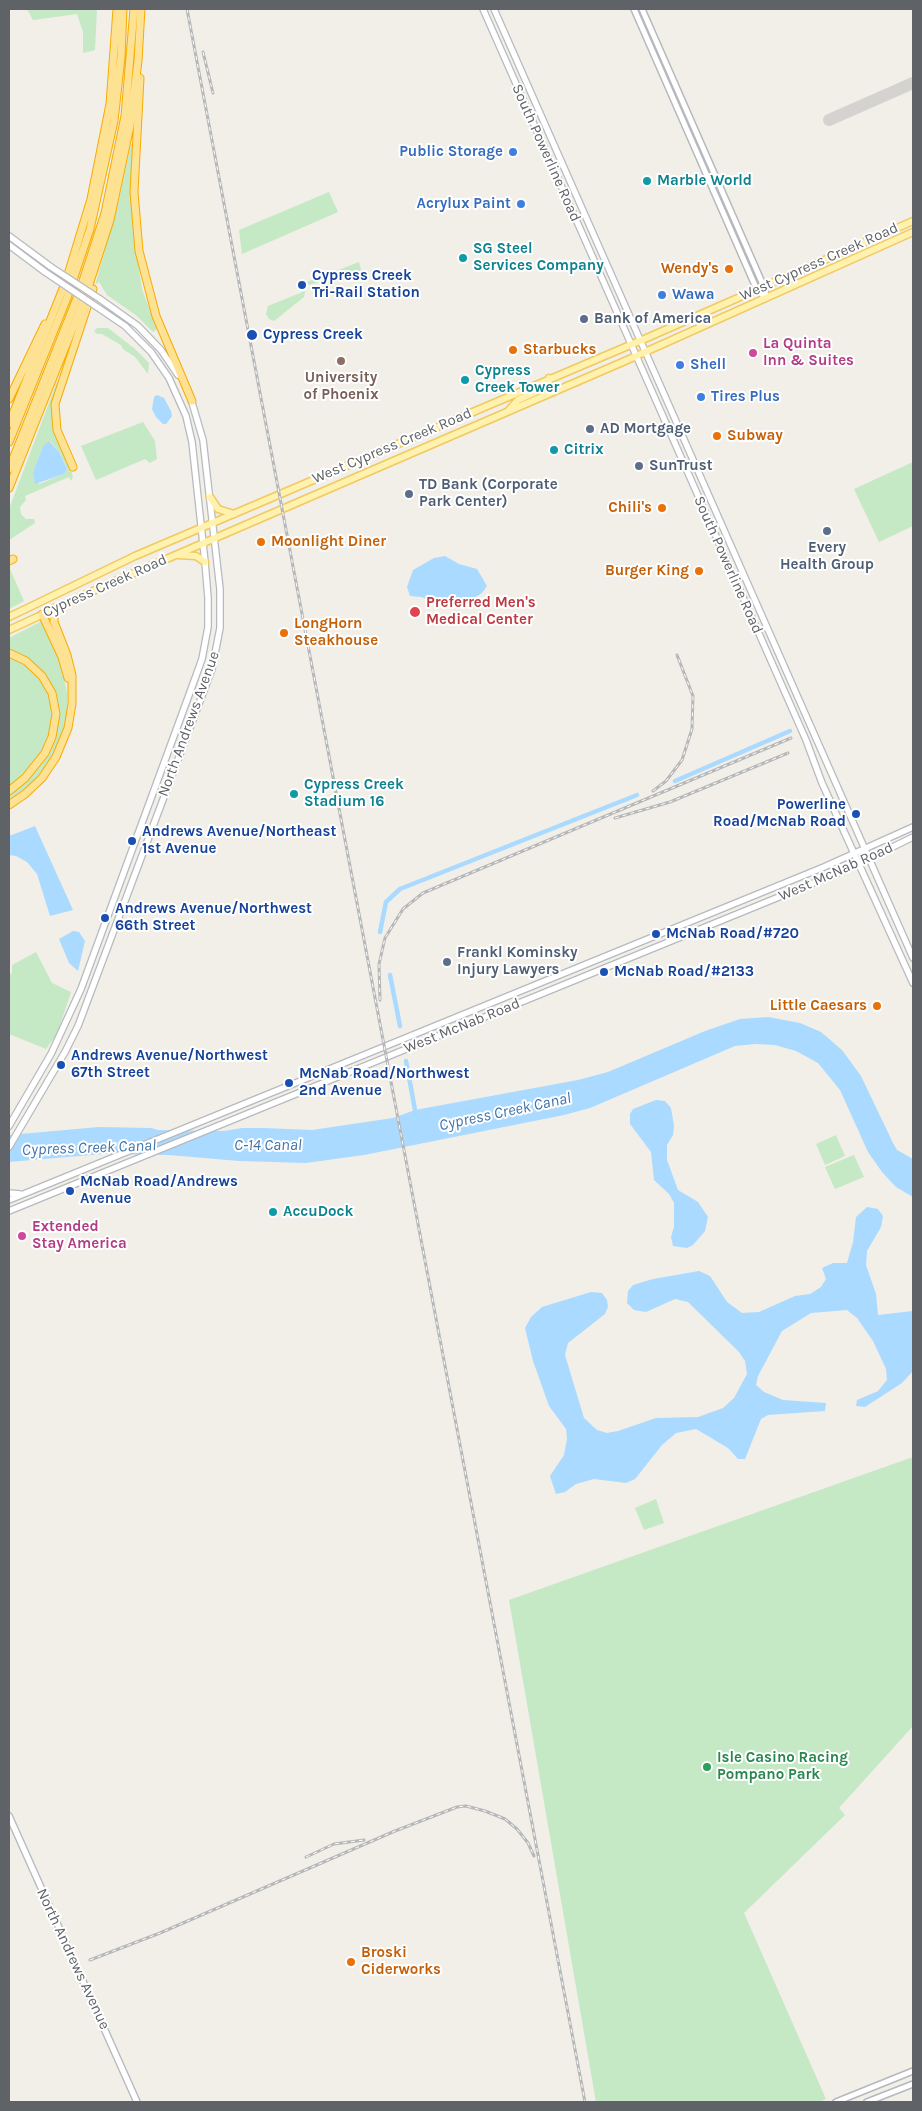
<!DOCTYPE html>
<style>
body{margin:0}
#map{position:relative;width:922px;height:2111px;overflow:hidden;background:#f1efe8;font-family:Karla,sans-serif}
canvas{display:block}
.frame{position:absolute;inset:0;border:10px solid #5f6368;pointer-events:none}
</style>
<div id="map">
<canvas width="922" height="2111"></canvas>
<div class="frame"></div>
</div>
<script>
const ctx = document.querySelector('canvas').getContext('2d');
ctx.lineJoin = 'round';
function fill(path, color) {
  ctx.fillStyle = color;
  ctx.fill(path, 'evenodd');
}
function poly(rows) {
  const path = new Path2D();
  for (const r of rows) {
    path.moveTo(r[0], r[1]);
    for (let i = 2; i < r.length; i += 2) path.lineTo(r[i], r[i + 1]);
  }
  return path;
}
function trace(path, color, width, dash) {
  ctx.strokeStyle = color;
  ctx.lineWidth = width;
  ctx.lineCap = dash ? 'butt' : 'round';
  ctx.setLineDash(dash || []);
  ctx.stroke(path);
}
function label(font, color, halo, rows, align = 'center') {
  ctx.font = font + ' Karla,sans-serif';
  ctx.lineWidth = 4;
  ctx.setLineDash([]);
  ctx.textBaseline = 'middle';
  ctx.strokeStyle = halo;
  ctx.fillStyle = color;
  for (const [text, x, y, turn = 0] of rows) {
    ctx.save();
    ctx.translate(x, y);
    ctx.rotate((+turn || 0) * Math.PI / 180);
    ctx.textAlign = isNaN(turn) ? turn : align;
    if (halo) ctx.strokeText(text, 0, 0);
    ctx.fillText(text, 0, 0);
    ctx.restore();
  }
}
fill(poly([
 [27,9,97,9,95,50,83,53,83,32,77,14,33,20],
 [131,144,134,145,131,198,133,230,142,289,157,329,153,332,137,316,107,295,99,282,95,285,118,204],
 [329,192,338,212,242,254,239,230],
 [359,262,361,270,355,273,308,285,307,282],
 [305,291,304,297,274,321,269,319,266,314,268,306],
 [97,328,108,328,135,349,149,363,148,374,135,357,123,349,121,345,102,334,97,334,94,331],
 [58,379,53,408,73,477,71,481,69,477,25,496,26,500,20,507,21,514,26,519,34,519,35,523,9,540,9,509],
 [50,441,59,452,67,469,64,474,39,484,33,473,43,446],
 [143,422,155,441,157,459,150,463,145,459,96,480,81,446],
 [913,462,913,526,879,542,854,489],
 [9,567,24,601,9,609],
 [42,621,63,671,67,693,67,716,60,740,48,764,30,786,9,801,9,794,25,781,57,726,45,676,30,660,9,651,9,638],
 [9,655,36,672,50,693,54,710,50,736,40,755,28,772,9,788],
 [36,952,52,983,71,992,57,1034,46,1049,9,1034,9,975,12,973,12,965],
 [836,1135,845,1156,825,1165,816,1144],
 [854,1155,864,1177,835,1189,825,1167],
 [913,1457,913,1726,839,1808,845,1815,744,1913,826,2099,818,2102,596,2102,509,1600],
 [656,1499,664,1523,644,1530,635,1508]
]), '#c5e8c5');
fill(poly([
 [157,395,164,398,171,411,172,416,166,424,163,424,156,417,152,409,154,397],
 [49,441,59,452,67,469,64,474,35,484,33,473,35,467,43,446],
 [445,556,459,564,477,569,487,586,482,593,459,607,443,605,421,597,410,596,407,587,413,570,434,558],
 [35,826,73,910,50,916,37,874,27,862,16,856,9,855,9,836],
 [73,931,79,932,85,941,78,971,69,963,59,939],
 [768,1017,800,1023,821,1032,842,1050,861,1076,893,1143,897,1150,913,1159,913,1197,896,1187,882,1172,868,1152,840,1090,818,1063,796,1051,775,1045,755,1044,735,1046,590,1108,564,1115,364,1155,306,1163,239,1161,169,1155,103,1154,9,1162,9,1135,99,1127,151,1128,158,1130,224,1131,242,1128,263,1128,312,1130,393,1118,415,1110,578,1080,608,1072,705,1031,740,1019],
 [656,1100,665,1101,671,1108,674,1126,673,1135,667,1145,667,1160,678,1190,698,1202,708,1217,705,1231,693,1245,687,1248,673,1246,671,1237,674,1227,674,1203,669,1194,654,1180,651,1152,630,1124,630,1114,633,1109],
 [867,1207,878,1209,883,1216,881,1227,867,1251,866,1265,876,1294,878,1315,913,1311,913,1371,902,1383,865,1407,856,1406,857,1400,878,1391,887,1380,886,1369,873,1341,857,1318,847,1310,811,1313,782,1331,758,1376,756,1385,764,1392,783,1400,826,1403,825,1411,768,1415,761,1419,745,1459,738,1459,728,1448,696,1429,676,1433,662,1445,635,1479,626,1483,594,1479,576,1484,565,1492,556,1494,550,1476,564,1455,567,1439,566,1429,549,1406,533,1361,525,1328,531,1317,542,1307,591,1292,602,1293,607,1300,608,1307,605,1314,568,1343,565,1355,584,1418,597,1430,607,1433,618,1431,656,1418,698,1417,723,1408,734,1398,747,1374,745,1361,739,1352,688,1302,675,1299,646,1312,634,1310,627,1303,628,1291,633,1285,653,1279,699,1271,710,1276,727,1302,742,1313,759,1312,795,1296,810,1294,821,1287,826,1279,822,1268,833,1263,847,1263,853,1242,856,1217]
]), '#aadaff');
trace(poly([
 [675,781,790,731],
 [380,932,386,902,400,889,637,795],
 [390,975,400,1026],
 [406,1061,415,1110]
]), '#aadaff', 4.5);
trace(poly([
 [829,120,913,83]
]), '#d4d3d0', 12);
const tertiary = poly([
 [634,9,757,290,766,298],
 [642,9,764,287,766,297],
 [836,2102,913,2071],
 [867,2102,913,2084]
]);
const secondary = poly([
 [483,9,806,740,822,783,913,983],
 [494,9,913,958],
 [9,236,51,267],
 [9,245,45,272],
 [100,299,138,326,161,350,178,375],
 [9,1126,51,1054,81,989,193,684,202,659,208,627,208,598,205,562,192,442,186,416,169,378,151,352,125,326,97,307],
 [9,1147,65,1052,78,1026,212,669,220,628,220,589,203,440,191,399],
 [9,1193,20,1194],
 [9,1200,824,867,913,827],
 [9,1211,850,868,913,837],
 [9,1816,137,2102]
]);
const primary = poly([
 [508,411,518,400,546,387,549,378],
 [210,497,218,509,234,514],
 [178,555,196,556,205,562],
 [9,617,135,556,649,337,913,221],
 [9,630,104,586,625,361,913,232]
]);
const motorway = poly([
 [140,78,134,192,139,251,156,316,192,401],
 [9,399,45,324],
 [9,424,66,281,91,199,110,104,117,9],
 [9,442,67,298,90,229,114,121,121,57,123,9],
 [73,467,57,430,55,404,93,289],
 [9,469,79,293,105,213,125,116,134,9],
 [9,488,85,297,110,220,130,126,138,61,141,9],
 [9,561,13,559],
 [42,614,62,657,68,678],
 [9,653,26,661,42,676,52,693,56,714,52,737,45,753,25,778,9,791],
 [9,805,25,794,42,778,56,757,68,728,72,704,72,675,67,655,54,622,54,608]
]);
trace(tertiary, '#b5b8bc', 8);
trace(secondary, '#b6babf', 8);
trace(primary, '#f2c960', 9);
trace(motorway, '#f9ab00', 9);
trace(tertiary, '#fff', 5);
trace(secondary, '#fff', 5.5);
trace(primary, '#fff2af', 6);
trace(motorway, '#fde293', 7);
const rail = poly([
 [187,9,585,2102],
 [203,52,213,93],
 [653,791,666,781,682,760,692,729,693,696,677,655],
 [615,818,670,802,788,753],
 [380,1000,379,964,385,938,403,909,423,893,791,738],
 [306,1857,334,1844,364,1840],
 [90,1960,160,1933,395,1831,457,1807,466,1806,485,1811,505,1819,517,1829,528,1843,534,1856]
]);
trace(rail, '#b6b7b8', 3);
trace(rail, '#fff', 1, [4]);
const secondaryBridge = poly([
 [51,267,100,299],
 [45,272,97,307]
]);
trace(secondaryBridge, '#b6babf', 8, []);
trace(secondaryBridge, '#fff', 5.5);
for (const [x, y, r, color] of [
 [513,152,5,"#3f7fe0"],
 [647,181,5,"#0f9aa8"],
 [521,204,5,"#3f7fe0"],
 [463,258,5,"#0f9aa8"],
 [729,269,5,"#e8710a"],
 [302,285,5,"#1a4fb4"],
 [662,295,5,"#3f7fe0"],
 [584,319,5,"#5c6f8a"],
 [252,335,6,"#1a4fb4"],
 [513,350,5,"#e8710a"],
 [753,353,5,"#d1479c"],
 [341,361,5,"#8d6e63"],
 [680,365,5,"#3f7fe0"],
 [465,380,5,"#0f9aa8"],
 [701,397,5,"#3f7fe0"],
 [590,429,5,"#5c6f8a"],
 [717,436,5,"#e8710a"],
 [554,450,5,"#0f9aa8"],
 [639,466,5,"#5c6f8a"],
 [409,494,5,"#5c6f8a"],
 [662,508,5,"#e8710a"],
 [827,531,5,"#5c6f8a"],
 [261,542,5,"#e8710a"],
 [699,571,5,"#e8710a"],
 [415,612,6,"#e0444e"],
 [284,633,5,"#e8710a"],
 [294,794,5,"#0f9aa8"],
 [856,814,5,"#1a4fb4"],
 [132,841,5,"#1a4fb4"],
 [105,918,5,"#1a4fb4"],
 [656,934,5,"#1a4fb4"],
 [447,962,5,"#5c6f8a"],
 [604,972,5,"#1a4fb4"],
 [877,1006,5,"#e8710a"],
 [61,1065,5,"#1a4fb4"],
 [289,1083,5,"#1a4fb4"],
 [70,1191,5,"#1a4fb4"],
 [273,1212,5,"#0f9aa8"],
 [22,1236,5,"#d1479c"],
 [707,1767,5,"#2e9e5b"],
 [351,1962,5,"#e8710a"]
]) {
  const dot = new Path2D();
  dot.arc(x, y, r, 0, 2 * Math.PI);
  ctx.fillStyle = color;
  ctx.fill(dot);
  trace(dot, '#fff', 2);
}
label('bold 15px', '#366cbe', '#fff', [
 ["Public Storage",503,152,"right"],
 ["Acrylux Paint",511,204,"right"],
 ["Wawa",672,295],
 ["Shell",690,365],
 ["Tires Plus",711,397]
], 'left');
label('15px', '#5f6368', '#fff', [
 ["South Powerline Road",546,153,66],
 ["West Cypress Creek Road",819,262,-24],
 ["West Cypress Creek Road",392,446,-23],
 ["South Powerline Road",728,565,66],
 ["Cypress Creek Road",105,586,-24],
 ["North Andrews Avenue",189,724,-70],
 ["West McNab Road",836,872,-24],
 ["West McNab Road",462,1026,-22],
 ["North Andrews Avenue",73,1959,65]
]);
label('bold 15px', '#0d838f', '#fff', [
 ["Marble World",657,181],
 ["SG Steel",473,249],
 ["Services Company",473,266],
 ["Cypress",475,371],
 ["Creek Tower",475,388],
 ["Citrix",564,450],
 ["Cypress Creek",304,785],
 ["Stadium 16",304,802],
 ["AccuDock",283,1212]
], 'left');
label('bold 15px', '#c56008', '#fff', [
 ["Wendy's",719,269,"right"],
 ["Starbucks",523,350],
 ["Subway",727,436],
 ["Chili's",652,508,"right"],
 ["Moonlight Diner",271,542],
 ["Burger King",689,571,"right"],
 ["LongHorn",294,624],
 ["Steakhouse",294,641],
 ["Little Caesars",867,1006,"right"],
 ["Broski",361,1953],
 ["Ciderworks",361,1970]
], 'left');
label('bold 15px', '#164399', '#fff', [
 ["Cypress Creek",312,276],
 ["Tri-Rail Station",312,293],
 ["Cypress Creek",263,335],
 ["Powerline",846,805,"right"],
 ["Road/McNab Road",846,822,"right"],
 ["Andrews Avenue/Northeast",142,832],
 ["1st Avenue",142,849],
 ["Andrews Avenue/Northwest",115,909],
 ["66th Street",115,926],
 ["McNab Road/#720",666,934],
 ["McNab Road/#2133",614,972],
 ["Andrews Avenue/Northwest",71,1056],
 ["67th Street",71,1073],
 ["McNab Road/Northwest",299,1074],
 ["2nd Avenue",299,1091],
 ["McNab Road/Andrews",80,1182],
 ["Avenue",80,1199]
], 'left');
label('bold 15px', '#4e5e75', '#fff', [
 ["Bank of America",594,319],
 ["AD Mortgage",600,429],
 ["SunTrust",649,466],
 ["TD Bank (Corporate",419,485],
 ["Park Center)",419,502],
 ["Every",827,548,"center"],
 ["Health Group",827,565,"center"],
 ["Frankl Kominsky",457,953],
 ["Injury Lawyers",457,970]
], 'left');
label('bold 15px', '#b23c85', '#fff', [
 ["La Quinta",763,344],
 ["Inn & Suites",763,361],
 ["Extended",32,1227],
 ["Stay America",32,1244]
], 'left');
label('bold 15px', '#785e54', '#fff', [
 ["University",341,378],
 ["of Phoenix",341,395]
]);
label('bold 15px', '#be3a42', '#fff', [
 ["Preferred Men's",426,603],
 ["Medical Center",426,620]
], 'left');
label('bold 15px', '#27864d', '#fff', [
 ["Isle Casino Racing",717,1758],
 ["Pompano Park",717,1775]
], 'left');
label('italic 16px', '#4174aa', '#fff', [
 ["Cypress Creek Canal",505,1112,-12],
 ["C-14 Canal",268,1145],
 ["Cypress Creek Canal",89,1148,-2]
]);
</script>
